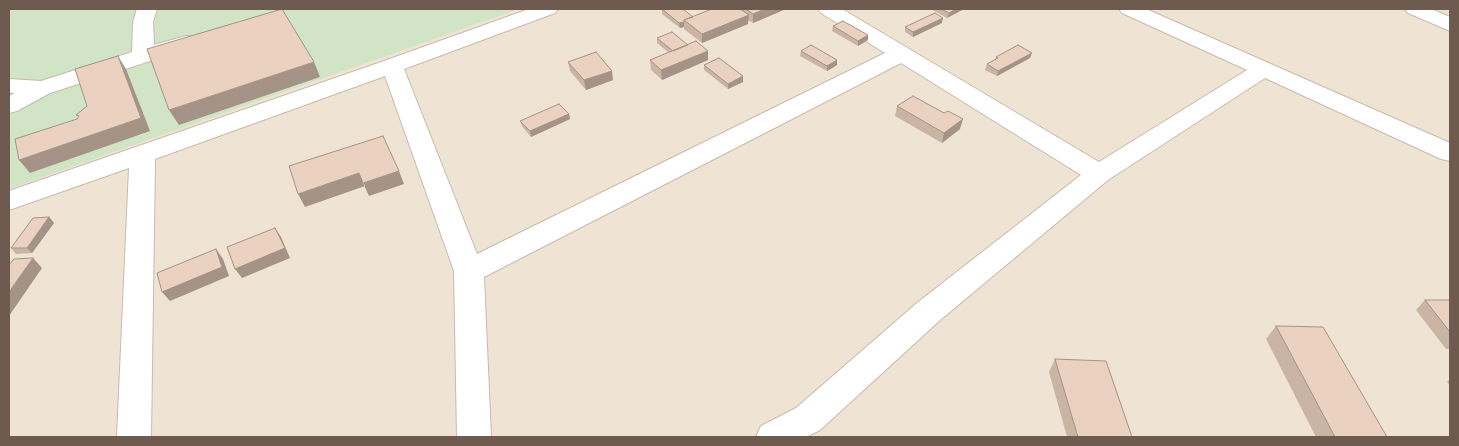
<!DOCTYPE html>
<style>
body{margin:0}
#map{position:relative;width:1459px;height:446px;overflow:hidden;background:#f9f2e5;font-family:Karla,sans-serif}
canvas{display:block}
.frame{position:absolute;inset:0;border:10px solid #6e5a4e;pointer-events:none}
</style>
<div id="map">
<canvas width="1459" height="446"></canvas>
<div class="frame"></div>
</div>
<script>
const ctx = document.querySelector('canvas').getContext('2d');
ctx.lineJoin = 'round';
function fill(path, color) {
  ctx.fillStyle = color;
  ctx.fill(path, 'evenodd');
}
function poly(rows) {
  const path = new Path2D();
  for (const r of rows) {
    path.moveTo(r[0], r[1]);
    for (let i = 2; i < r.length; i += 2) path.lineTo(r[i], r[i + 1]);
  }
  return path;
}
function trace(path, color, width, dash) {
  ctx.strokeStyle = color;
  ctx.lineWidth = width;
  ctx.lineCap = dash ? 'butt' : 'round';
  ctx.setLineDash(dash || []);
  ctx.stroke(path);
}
fill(poly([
 [9,9,1450,9,1450,437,9,437]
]), '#efe4d4');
fill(poly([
 [9,9,519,9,9,189]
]), '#d1e4c5');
const minor = poly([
 [137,9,157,9,153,22,154,45,186,36,194,37,197,42,194,47,50,93,17,111,9,113,9,96,15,93,9,93,9,79,41,81,132,52,133,22,137,9],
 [529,9,558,9,555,13,404,69,477,254,885,53,821,13,818,9,842,9,1099,162,1247,70,1122,13,1119,9,1146,9,1450,143,1450,161,1441,159,1265,78,1108,180,939,321,820,430,806,437,756,437,761,426,796,408,917,303,1081,175,901,63,484,277,491,437,457,437,454,271,385,76,155,159,151,437,117,437,129,168,9,210,9,191,384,61,529,9],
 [1405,9,1431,9,1450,17,1450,31,1408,13,1405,9]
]);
trace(minor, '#c8baad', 2);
fill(minor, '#fff');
fill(poly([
 [662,9,693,17,712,9,786,9,753,23,748,20,748,24,702,43,684,29,684,27,680,28,662,14],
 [931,9,964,9,947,18],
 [942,23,913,37,905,32,905,27],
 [833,26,868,40,858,46,832,31],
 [657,38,708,60,662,80,651,70,650,60,669,53,657,43],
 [801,51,837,60,837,65,827,71,800,56],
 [996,57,1030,58,997,76,985,70,987,64,995,60],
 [568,62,613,80,586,90,570,71],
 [704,65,743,82,728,89,704,70],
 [897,106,944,113,960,129,942,143,895,116],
 [569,114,570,119,531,137,522,126,520,121],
 [49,217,54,223,32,253,16,254,11,248],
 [1425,300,1450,300,1450,349,1446,349,1416,310],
 [1276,326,1387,437,1316,437,1266,339],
 [1055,359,1132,437,1067,437,1049,372],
 [1450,379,1450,386,1447,382]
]), '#cab5a5');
fill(poly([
 [765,9,786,9,753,23,753,14],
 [956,9,964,9,947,18,949,13],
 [749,15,748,24,702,43,702,34],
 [943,18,942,23,913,37,913,32],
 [684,22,684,27,680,28,679,23],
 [868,35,868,40,858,46,858,41],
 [708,51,708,60,662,80,661,70],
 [1032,53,1030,58,997,76,998,71],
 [118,56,126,69,150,131,30,173,19,160,141,118],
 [837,60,837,65,827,71,827,66],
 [314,62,320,77,179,125,169,110],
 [612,71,613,80,586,90,584,80],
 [743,76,743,82,728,89,728,84],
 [569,114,570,119,531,137,530,131],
 [963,119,960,129,942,143,944,133],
 [399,171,404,184,369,196,363,183],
 [359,173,365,186,305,207,298,194],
 [49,217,54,223,32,253,27,248],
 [275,228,281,237,290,258,242,278,235,269],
 [216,249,223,259,229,276,170,301,162,292],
 [33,258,42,268,9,316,9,292]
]), '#a49386');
const building = poly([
 [282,9,314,62,169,110,147,49,282,9],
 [662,9,683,9,693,17,684,20,684,22,679,23,662,9],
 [712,9,740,9,749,15,702,34,684,20,712,9],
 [746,9,765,9,753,14,746,9],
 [941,9,956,9,949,13,941,9],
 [935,13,943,18,913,32,905,27,935,13],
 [843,21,868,35,858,41,833,26,843,21],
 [672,32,688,45,673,51,657,38,672,32],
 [696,41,708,51,661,70,650,60,696,41],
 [811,45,837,60,827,66,801,51,811,45],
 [1018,45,1032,53,998,71,987,64,998,58,996,57,1018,45],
 [596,52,612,71,584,80,568,62,596,52],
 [118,56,141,118,19,160,15,139,77,119,79,116,76,115,87,106,75,69,118,56],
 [719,58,743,76,728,84,704,65,719,58],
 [913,96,944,113,948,111,963,119,944,133,897,106,913,96],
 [559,104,569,114,530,131,520,121,559,104],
 [383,136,399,171,363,183,359,173,298,194,289,166,383,136],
 [49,217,27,248,11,248,33,218,49,217],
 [275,228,285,248,235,269,227,247,275,228],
 [216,249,222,267,162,292,157,273,216,249],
 [33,258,9,292,9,265,14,259,33,258],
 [1425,300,1450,300,1450,332,1425,300],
 [1276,326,1323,327,1387,437,1335,437,1276,326],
 [1055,359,1106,361,1132,437,1078,437,1055,359]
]);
fill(building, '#ebd2c0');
trace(building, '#a49386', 1);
</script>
